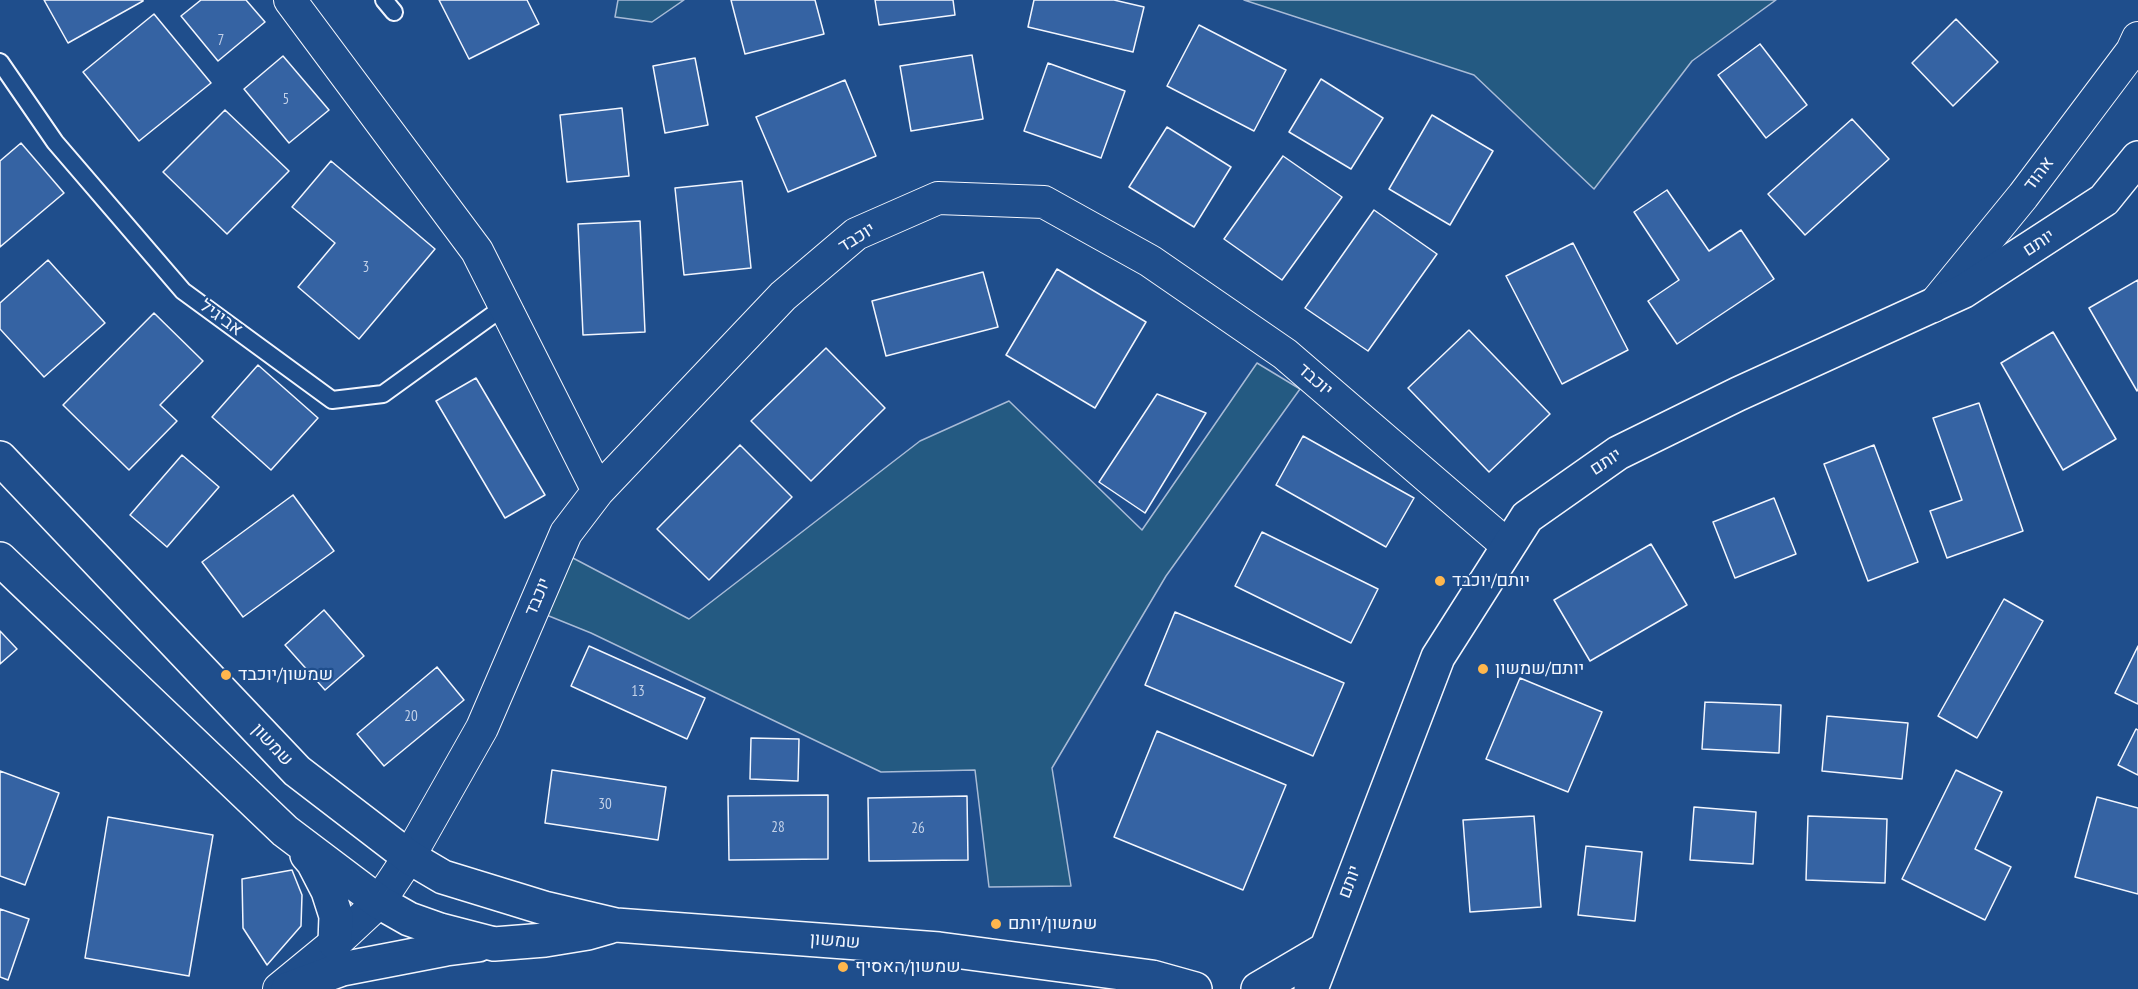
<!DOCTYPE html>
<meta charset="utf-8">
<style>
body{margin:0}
canvas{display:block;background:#1f4e8c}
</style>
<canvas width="2138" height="989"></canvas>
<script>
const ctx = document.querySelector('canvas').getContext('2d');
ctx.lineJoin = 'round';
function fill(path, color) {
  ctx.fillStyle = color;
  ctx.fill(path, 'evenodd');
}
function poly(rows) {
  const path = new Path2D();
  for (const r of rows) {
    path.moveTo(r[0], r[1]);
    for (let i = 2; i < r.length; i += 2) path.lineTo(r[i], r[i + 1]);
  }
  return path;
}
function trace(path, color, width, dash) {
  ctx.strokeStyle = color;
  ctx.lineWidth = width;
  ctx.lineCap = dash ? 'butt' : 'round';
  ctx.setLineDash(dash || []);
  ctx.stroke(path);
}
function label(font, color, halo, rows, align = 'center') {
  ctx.font = font + ' "PT Sans Narrow",Heebo,sans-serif';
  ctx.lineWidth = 4.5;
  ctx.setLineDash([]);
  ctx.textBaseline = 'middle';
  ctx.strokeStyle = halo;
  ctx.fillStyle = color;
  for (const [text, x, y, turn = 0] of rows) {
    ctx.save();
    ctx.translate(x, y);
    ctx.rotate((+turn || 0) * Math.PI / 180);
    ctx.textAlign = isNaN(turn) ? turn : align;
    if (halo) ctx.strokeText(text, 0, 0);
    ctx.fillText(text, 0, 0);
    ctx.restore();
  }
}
const green = poly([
 [618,0,684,0,652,22,615,17,618,0],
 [1244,0,1776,0,1692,61,1594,189,1474,75,1244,0],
 [1257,363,1300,389,1166,576,1052,768,1071,886,989,887,975,770,881,772,591,633,544,614,571,557,689,619,920,441,1009,401,1142,530,1257,363]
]);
fill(green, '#245a82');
trace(green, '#a8bbd7', 1.5);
const building = poly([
 [44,0,143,0,143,1,68,43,44,0],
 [201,0,246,0,265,22,218,61,181,16,201,0],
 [439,0,527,0,539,24,469,59,439,0],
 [731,0,815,0,824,34,745,54,731,0],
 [875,0,953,0,955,15,879,25,875,0],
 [1034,0,1114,0,1144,7,1133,52,1028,27,1034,0],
 [154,14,211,83,139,141,83,72,154,14],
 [1956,19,1998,62,1953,106,1912,63,1956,19],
 [1199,25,1286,70,1254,131,1167,86,1199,25],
 [1760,44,1807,105,1766,138,1718,75,1760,44],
 [972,55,983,119,911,131,900,66,972,55],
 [283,56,329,110,289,143,244,89,283,56],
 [695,58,708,125,665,133,653,66,695,58],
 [1048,63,1125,91,1101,158,1024,131,1048,63],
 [1321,79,1383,118,1351,169,1289,132,1321,79],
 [845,80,876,156,788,192,756,117,845,80],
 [622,108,629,176,567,182,560,115,622,108],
 [225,110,289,171,227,234,163,172,225,110],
 [1432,115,1493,151,1450,225,1389,189,1432,115],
 [1852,119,1889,159,1805,235,1768,194,1852,119],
 [1167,127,1231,167,1194,227,1129,187,1167,127],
 [21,143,64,193,0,247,0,161,21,143],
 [1283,156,1342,197,1282,280,1224,239,1283,156],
 [331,161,435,249,359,339,298,287,335,243,292,207,331,161],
 [742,181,751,268,684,275,675,188,742,181],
 [1667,190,1709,251,1741,230,1774,279,1677,344,1648,301,1679,280,1634,212,1667,190],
 [1374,210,1437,254,1368,351,1305,308,1374,210],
 [640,221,645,332,583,335,578,224,640,221],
 [1573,243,1628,350,1562,384,1506,276,1573,243],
 [48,260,105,323,44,377,0,329,0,303,48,260],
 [1057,269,1146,322,1095,408,1006,355,1057,269],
 [983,272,998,327,886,356,872,301,983,272],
 [2138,280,2138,390,2137,391,2089,308,2138,280],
 [154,313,203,361,160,405,177,421,129,470,63,405,154,313],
 [1469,330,1550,414,1489,472,1408,388,1469,330],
 [2053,332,2116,439,2063,470,2001,363,2053,332],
 [826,348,885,408,811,481,751,421,826,348],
 [258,365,318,418,271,470,212,417,258,365],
 [476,378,545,495,505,518,436,401,476,378],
 [1157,394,1206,413,1145,513,1099,482,1157,394],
 [1979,403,2023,531,1947,558,1930,511,1962,500,1933,418,1979,403],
 [1303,436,1414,498,1386,547,1276,485,1303,436],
 [740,445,792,497,709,580,657,529,740,445],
 [1874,445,1918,562,1868,581,1824,464,1874,445],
 [182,455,219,487,167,547,130,515,182,455],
 [293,495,334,551,243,617,202,562,293,495],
 [1774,498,1796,554,1735,578,1713,522,1774,498],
 [1262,532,1378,589,1351,643,1235,586,1262,532],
 [1651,544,1687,605,1590,661,1554,600,1651,544],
 [2004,599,2043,621,1977,738,1938,716,2004,599],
 [324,610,364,656,325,690,285,645,324,610],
 [1175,612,1344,683,1313,756,1145,685,1175,612],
 [0,631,17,649,0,664,0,631],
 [589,646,705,698,687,739,571,686,589,646],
 [2138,646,2138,704,2115,693,2138,646],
 [437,667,464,700,384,766,357,734,437,667],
 [1520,678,1602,712,1568,792,1486,759,1520,678],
 [1705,702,1781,705,1779,753,1702,749,1705,702],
 [1827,716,1908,723,1902,779,1822,771,1827,716],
 [2136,729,2138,730,2138,775,2118,765,2136,729],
 [1157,731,1286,785,1243,890,1114,837,1157,731],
 [751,738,799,739,798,781,750,779,751,738],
 [552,770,666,787,658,840,545,823,552,770],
 [1956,770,2002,792,1975,849,2011,867,1985,920,1902,879,1956,770],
 [0,771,59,793,25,885,0,876,0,771],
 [828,795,828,859,729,860,728,796,828,795],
 [967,796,968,860,869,861,868,798,967,796],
 [2097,797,2138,808,2138,894,2075,877,2097,797],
 [1694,807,1756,812,1753,864,1690,860,1694,807],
 [1534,816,1541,907,1470,912,1463,820,1534,816],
 [1808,816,1887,819,1885,883,1806,880,1808,816],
 [108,817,213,835,189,976,85,958,108,817],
 [1586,846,1642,852,1635,921,1578,915,1586,846],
 [292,870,302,895,301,926,267,965,243,928,242,879,292,870],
 [0,909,29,919,8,980,0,977,0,909]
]);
fill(building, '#3563a3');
trace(building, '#f2f6ff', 1.5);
const service = poly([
 [384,0,394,12],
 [0,62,55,142,183,291,332,400,383,394,505,306]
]);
const minor = poly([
 [290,0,477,251,598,491],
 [1933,306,2023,196,2132,51,2138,38],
 [279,989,335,943,379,902,409,857,482,728,566,533,598,491,783,296,856,234,938,198,1044,202,1150,261,1285,354,1508,546]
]);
const tertiary = poly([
 [0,458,297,771,409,857,443,877,544,908,616,925,939,949,1152,977,1195,989],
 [0,559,285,831,379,902,409,919,440,930,494,944,545,940,588,933,609,927],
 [307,855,313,862,328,891,336,916,335,943],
 [288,989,342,969,446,949,478,945],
 [1258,989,1326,949],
 [1311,989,1438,657,1527,517,1618,453,1738,394,1964,291,2104,200,2138,158]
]);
trace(service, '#f2f6ff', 20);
trace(minor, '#f2f6ff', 34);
trace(tertiary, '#f2f6ff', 36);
trace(service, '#1f4e8c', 16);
trace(minor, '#1f4e8c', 32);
trace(tertiary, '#1f4e8c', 33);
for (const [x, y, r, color] of [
 [1440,581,6,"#ffb74d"],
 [1483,669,6,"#ffb74d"],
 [226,675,6,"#ffb74d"],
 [996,924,6,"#ffb74d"],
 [843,967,6,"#ffb74d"]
]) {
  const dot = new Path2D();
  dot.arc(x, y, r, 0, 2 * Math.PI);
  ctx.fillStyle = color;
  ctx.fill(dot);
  trace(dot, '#1f4e8c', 2);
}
label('15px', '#c3d1e8', null, [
 ["7",221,41],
 ["5",286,100],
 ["3",366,268],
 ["13",638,692],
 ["20",411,717],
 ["30",605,805],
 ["28",778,828],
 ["26",918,829]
]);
label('18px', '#f2f6ff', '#1f4e8c', [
 ["אהוד",2039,174,-53],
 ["יוכבד",857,238,-32],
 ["יותם",2039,243,-33],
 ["אביגיל",221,318,36],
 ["יוכבד",1315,380,41],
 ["יותם",1606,462,-33],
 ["יוכבד",538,597,-67],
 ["שמשון",272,745,47],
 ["יותם",1350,882,-69],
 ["שמשון",835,941,4]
]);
label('18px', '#f2f6ff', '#1f4e8c', [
 ["יותם/יוכבד",1452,581],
 ["יותם/שמשון",1495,669],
 ["שמשון/יוכבד",238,675],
 ["שמשון/יותם",1008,924],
 ["שמשון/האסיף",855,967]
], 'left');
</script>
